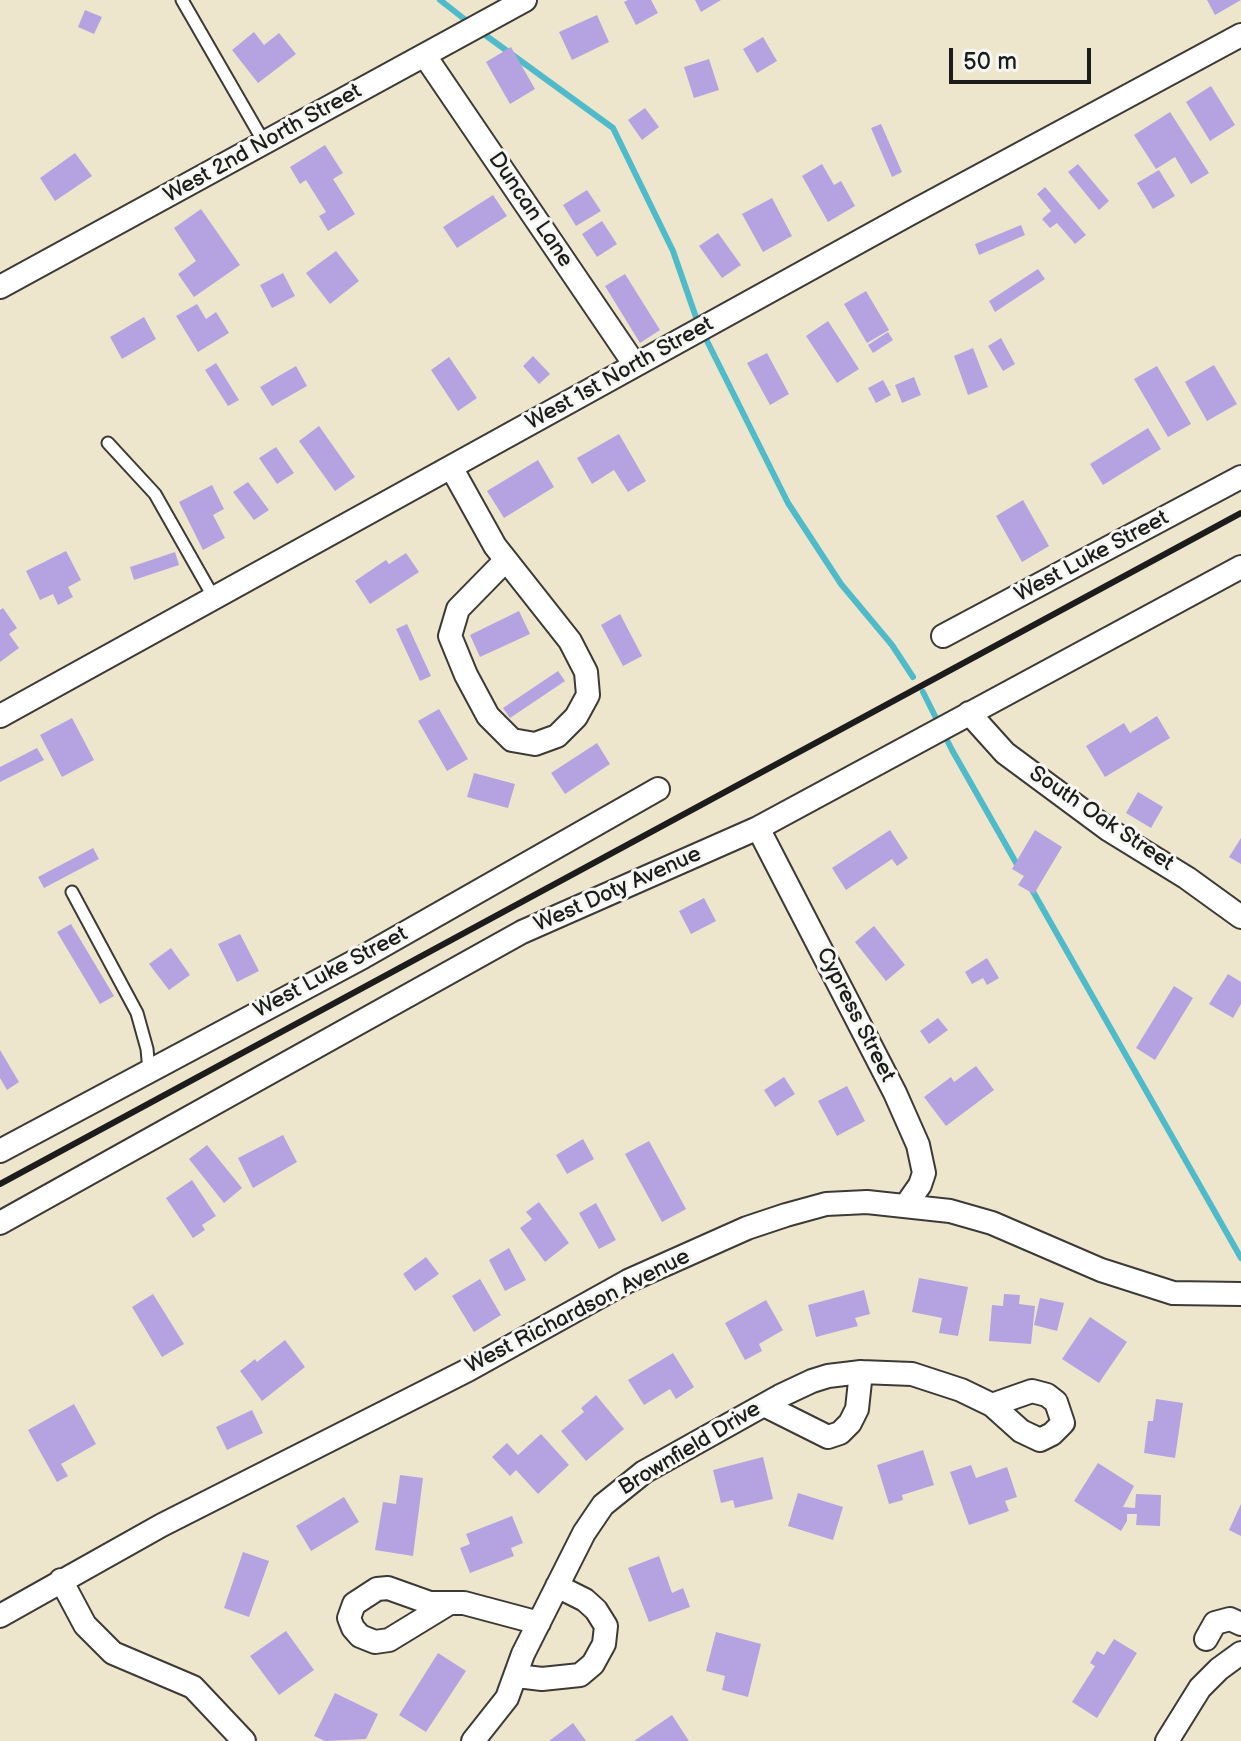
<!DOCTYPE html>
<style>
body{margin:0}
#map{position:relative;width:1241px;height:1741px;overflow:hidden;background:#eee6cc;font-family:"Balsamiq Sans",sans-serif}
canvas{display:block}
.scale{position:absolute;left:949px;top:48px;width:142px;height:36px;box-sizing:border-box;border:4px solid #1c1c1c;border-top:0;padding-left:10px;font-size:24px;line-height:28px;white-space:nowrap;color:#1c1c1c;-webkit-text-stroke:6px #f6f6f2;paint-order:stroke}
</style>
<div id="map">
<canvas width="1241" height="1741"></canvas>
<div class="scale">50 m</div>
</div>
<script>
const ctx = document.querySelector('canvas').getContext('2d');
ctx.lineJoin = 'round';
function poly(rows) {
  const path = new Path2D();
  for (const r of rows) {
    path.moveTo(r[0], r[1]);
    for (let i = 2; i < r.length; i += 2) path.lineTo(r[i], r[i + 1]);
  }
  return path;
}
function trace(path, color, width, dash) {
  ctx.strokeStyle = color;
  ctx.lineWidth = width;
  ctx.lineCap = dash ? 'butt' : 'round';
  ctx.setLineDash(dash || []);
  ctx.stroke(path);
}
function fill(path, color) {
  ctx.fillStyle = color;
  ctx.fill(path, 'evenodd');
}
function label(font, color, halo, rows, align = 'center') {
  ctx.font = font + ' "Balsamiq Sans",sans-serif';
  ctx.lineWidth = 6;
  ctx.setLineDash([]);
  ctx.textBaseline = 'middle';
  ctx.strokeStyle = halo;
  ctx.fillStyle = color;
  for (const [text, x, y, turn = 0] of rows) {
    ctx.save();
    ctx.translate(x, y);
    ctx.rotate((+turn || 0) * Math.PI / 180);
    ctx.textAlign = isNaN(turn) ? turn : align;
    if (halo) ctx.strokeText(text, 0, 0);
    ctx.fillText(text, 0, 0);
    ctx.restore();
  }
}
trace(poly([
 [440,0,472,25],
 [481,32,613,128,673,251,698,323],
 [703,333,788,503,841,584,892,645,913,677],
 [923,692,952,750,1019,868],
 [1031,888,1241,1258]
]), '#4fbbca', 6);
fill(poly([
 [628,0,651,0,658,13,636,25,624,2],
 [695,0,721,0,701,12],
 [1207,0,1241,0,1215,15],
 [85,10,102,17,94,34,78,27],
 [597,15,609,42,572,60,559,32],
 [254,32,264,45,279,33,296,54,258,83,232,50],
 [763,37,777,61,757,73,743,49],
 [511,47,535,89,510,104,486,62],
 [709,59,719,90,694,98,684,67],
 [1211,86,1235,125,1210,141,1186,102],
 [645,108,659,127,642,140,628,120],
 [1170,112,1209,173,1191,184,1175,157,1156,169,1134,135],
 [881,124,902,172,892,177,871,128],
 [325,145,343,173,333,179,355,214,328,231,319,216,326,212,306,180,300,184,290,167],
 [75,153,92,176,55,201,40,178],
 [822,164,834,185,841,181,855,206,828,222,802,176],
 [1078,164,1109,201,1099,210,1068,172],
 [1159,170,1175,196,1153,209,1137,183],
 [1045,187,1086,235,1075,244,1057,223,1050,228,1042,219,1051,211,1037,194],
 [587,190,601,211,576,226,563,205],
 [493,195,507,216,457,248,443,227],
 [772,198,792,236,763,252,742,214],
 [201,209,240,265,194,297,178,274,196,261,174,228],
 [602,221,617,244,597,257,582,234],
 [1021,225,1025,235,979,255,975,244],
 [718,233,741,265,722,278,699,246],
 [336,251,359,281,330,304,306,273],
 [1038,269,1045,279,995,312,989,301],
 [283,273,295,296,272,308,260,285],
 [625,274,660,330,640,343,605,286],
 [866,291,889,330,867,343,844,304],
 [197,304,206,319,216,312,229,333,198,352,176,316],
 [144,317,156,339,122,359,110,337],
 [828,321,859,369,837,383,806,336],
 [888,332,893,340,873,353,868,345],
 [1001,338,1015,364,1003,371,988,346],
 [973,348,988,387,968,395,954,356],
 [767,353,789,394,770,405,747,363],
 [533,356,550,374,539,384,523,366],
 [449,357,477,398,458,411,431,370],
 [216,363,239,400,228,406,205,370],
 [1214,365,1237,404,1207,421,1185,382],
 [296,366,307,386,272,406,260,387],
 [1157,366,1191,424,1168,437,1134,379],
 [914,377,921,395,902,403,895,385],
 [883,380,891,395,876,403,868,388],
 [319,426,355,477,335,491,299,441],
 [1148,428,1161,449,1103,485,1090,464],
 [619,434,646,481,628,492,614,470,592,484,577,458],
 [276,447,294,473,277,484,259,458],
 [538,460,554,487,504,518,487,491],
 [248,482,269,510,254,520,233,492],
 [212,485,224,509,213,515,225,538,203,550,179,502],
 [1023,500,1049,546,1022,562,996,516],
 [66,551,81,580,68,587,73,597,58,605,53,594,40,600,26,571],
 [175,552,179,565,134,580,130,567],
 [406,553,419,572,370,604,355,581,386,560,389,564],
 [3,608,17,628,9,634,19,648,0,662,0,610],
 [519,611,530,634,480,657,470,635],
 [620,614,642,656,623,666,601,625],
 [407,624,431,676,420,681,396,629],
 [558,671,565,681,510,718,503,708],
 [439,709,468,759,447,771,418,721],
 [1157,716,1170,738,1105,777,1086,746,1124,723,1130,733],
 [72,718,94,760,62,777,40,735],
 [597,743,610,764,565,794,551,773],
 [37,748,44,760,0,782,0,767],
 [474,773,515,784,508,808,467,797],
 [1138,792,1163,807,1151,828,1126,813],
 [890,830,908,858,897,866,892,859,846,890,832,868],
 [1035,830,1062,847,1034,894,1018,885,1024,876,1012,869],
 [1241,838,1241,864,1229,857],
 [93,848,99,859,44,888,38,877],
 [704,898,716,921,691,934,679,911],
 [71,924,114,996,100,1004,57,932],
 [874,926,905,965,886,981,855,942],
 [240,934,259,971,237,982,218,944],
 [171,948,190,975,169,990,149,964],
 [987,958,999,978,987,985,983,978,972,984,965,972],
 [1228,974,1241,982,1241,1004,1233,1018,1209,1004],
 [1174,986,1193,998,1155,1060,1136,1048],
 [938,1018,948,1030,929,1044,920,1031],
 [0,1050,19,1082,7,1090,0,1078],
 [976,1066,994,1090,946,1126,924,1097,951,1077,954,1082],
 [784,1077,795,1094,775,1107,764,1090],
 [847,1086,865,1121,837,1136,818,1101],
 [283,1135,297,1162,253,1188,238,1158],
 [583,1139,594,1159,567,1174,556,1155],
 [649,1141,686,1209,662,1222,625,1154],
 [207,1145,242,1188,224,1203,189,1159],
 [192,1180,216,1216,202,1225,205,1230,193,1238,166,1198],
 [539,1202,569,1243,545,1262,520,1228,532,1219,526,1212],
 [596,1203,616,1240,599,1249,579,1213],
 [509,1248,526,1280,505,1291,489,1260],
 [426,1257,439,1274,415,1291,403,1274],
 [919,1278,968,1287,958,1336,939,1333,942,1318,912,1312],
 [480,1279,501,1315,474,1332,452,1296],
 [864,1290,870,1314,855,1318,858,1326,816,1337,808,1305],
 [153,1294,184,1344,162,1357,132,1307],
 [1004,1294,1020,1295,1019,1304,1035,1306,1031,1344,989,1341,992,1305,1003,1306],
 [1040,1298,1064,1303,1057,1331,1034,1325],
 [766,1300,783,1330,759,1344,762,1351,745,1360,725,1323],
 [1090,1317,1127,1342,1099,1383,1062,1359],
 [285,1340,305,1367,262,1401,240,1371,255,1359,257,1362],
 [673,1353,694,1387,676,1399,670,1389,644,1405,628,1380],
 [596,1395,624,1429,586,1461,561,1431,584,1412,581,1408],
 [1156,1399,1183,1403,1175,1458,1144,1453,1148,1421,1153,1421],
 [74,1404,96,1444,61,1464,68,1476,57,1482,28,1430],
 [252,1410,263,1433,227,1450,216,1427],
 [541,1434,569,1465,538,1494,516,1470,510,1476,492,1457,507,1443,518,1455],
 [923,1450,934,1485,902,1495,903,1500,889,1504,877,1465],
 [763,1457,773,1499,735,1508,733,1500,721,1503,713,1470],
 [1098,1463,1134,1486,1123,1507,1135,1508,1136,1494,1161,1495,1160,1526,1136,1525,1137,1514,1127,1514,1127,1521,1121,1531,1074,1501],
 [971,1465,976,1478,1007,1467,1017,1497,1005,1501,1009,1511,969,1525,950,1472],
 [400,1475,423,1478,413,1556,375,1550,383,1502,396,1504],
 [798,1493,843,1507,833,1540,788,1526],
 [344,1497,359,1522,311,1551,296,1526],
 [1241,1504,1241,1536,1229,1530],
 [512,1516,523,1543,511,1548,514,1556,470,1573,460,1548,470,1544,466,1534],
 [243,1552,269,1561,249,1617,224,1608],
 [659,1556,672,1593,683,1588,690,1607,649,1622,628,1568],
 [286,1631,314,1670,279,1695,250,1656],
 [716,1632,761,1644,748,1697,722,1690,725,1676,706,1671],
 [1114,1639,1137,1653,1097,1718,1072,1702,1095,1666,1090,1663,1097,1651,1104,1655],
 [438,1653,466,1671,426,1732,399,1715],
 [335,1693,378,1714,366,1739,325,1741,314,1736],
 [672,1715,689,1741,634,1741],
 [573,1723,586,1741,549,1741]
]), '#b4a3e0');
const lane = poly([
 [182,0,265,144],
 [108,443,155,494,214,598],
 [72,892,137,1013,147,1049,149,1071]
]);
const street = poly([
 [425,56,635,365],
 [0,287,525,0],
 [451,467,495,546,570,641,586,672,588,695,576,717,557,736,535,744,512,740,488,716,466,675,450,636,458,609,506,560],
 [943,636,1241,477],
 [969,713,1005,753,1109,830,1187,878,1241,917],
 [0,716,909,214,1241,35],
 [758,828,895,1093,918,1145,924,1173,920,1185,906,1205],
 [0,1151,363,957,658,789],
 [0,1223,522,932,758,828,1241,567],
 [764,1405,828,1437,840,1433,850,1423,857,1409,861,1372],
 [61,1580,85,1625,113,1653,193,1687,244,1741],
 [448,1604,389,1640,375,1642,360,1636,353,1628,349,1618,354,1604,377,1589,388,1588,430,1603,464,1603,539,1623],
 [0,1616,162,1525,468,1370,628,1281,747,1228,786,1215,826,1204,867,1202,950,1211,992,1223,1101,1270,1173,1293,1241,1294],
 [1206,1639,1215,1623,1230,1619,1241,1624],
 [517,1676,542,1679,580,1675,593,1664,604,1644,606,1626,596,1610,585,1600,557,1586],
 [473,1741,507,1698,523,1654,584,1533,603,1505,644,1472,780,1396,812,1381,828,1376,861,1372,912,1374,961,1390,992,1405,1021,1431,1040,1440,1052,1434,1063,1423,1056,1402,1047,1395,1032,1391,992,1405],
 [1167,1741,1200,1688,1219,1669,1241,1653]
]);
trace(lane, '#3c3a36', 15);
trace(street, '#3c3a36', 26);
trace(lane, '#fff', 11);
trace(street, '#fff', 22);
trace(poly([
 [0,1184,1241,513]
]), '#1c1c1c', 6);
label('22px', '#1c1c1c', '#f6f6f2', [
 ["West 2nd North Street",263,144,-29],
 ["Duncan Lane",530,210,56],
 ["West 1st North Street",620,374,-29],
 ["West Luke Street",1092,557,-28],
 ["South Oak Street",1101,819,34],
 ["West Doty Avenue",618,890,-24],
 ["West Luke Street",331,973,-28],
 ["Cypress Street",855,1015,63],
 ["West Richardson Avenue",578,1312,-27],
 ["Brownfield Drive",690,1449,-31]
]);
</script>
